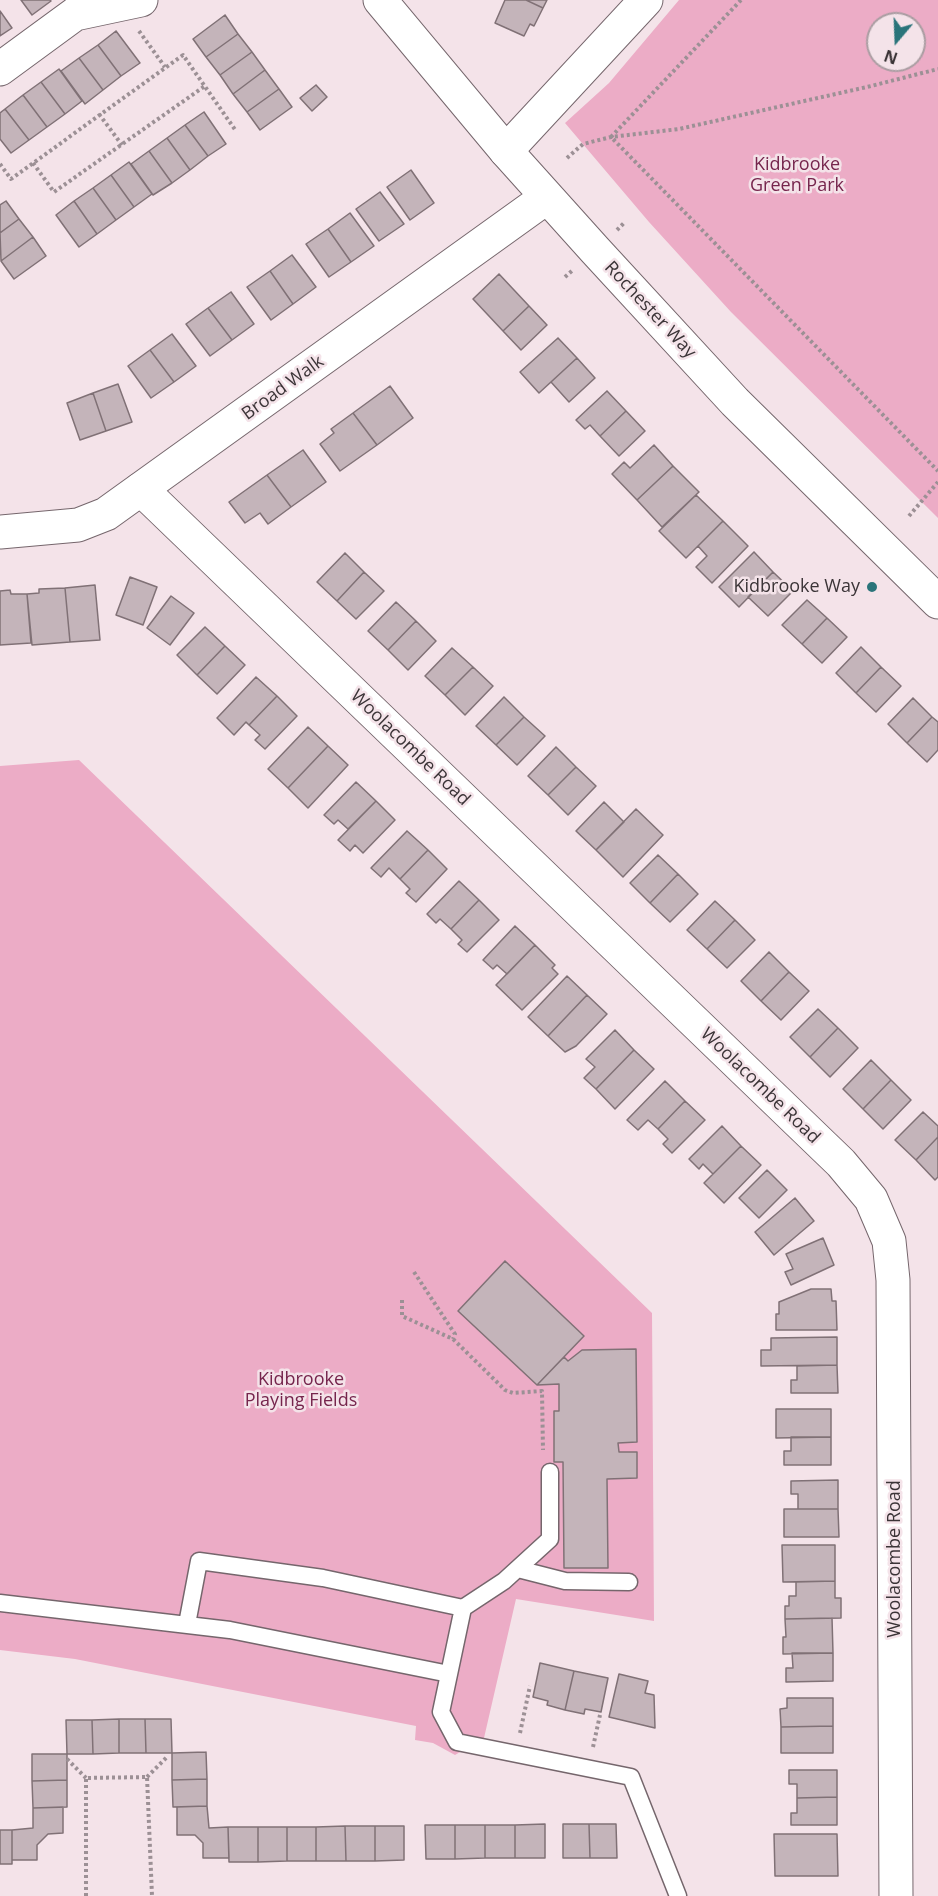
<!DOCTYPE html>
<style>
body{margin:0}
#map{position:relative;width:938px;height:1896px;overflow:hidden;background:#f4e3e9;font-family:"Open Sans",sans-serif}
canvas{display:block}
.north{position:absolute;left:866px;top:12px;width:60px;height:60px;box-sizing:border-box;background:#f4e3e9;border:2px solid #aa9da2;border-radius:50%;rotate:199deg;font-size:16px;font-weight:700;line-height:24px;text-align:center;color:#3b3437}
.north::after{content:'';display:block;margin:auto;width:21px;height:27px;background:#2a747a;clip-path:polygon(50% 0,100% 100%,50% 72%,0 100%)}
</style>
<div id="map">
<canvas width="938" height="1896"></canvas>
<div class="north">N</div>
</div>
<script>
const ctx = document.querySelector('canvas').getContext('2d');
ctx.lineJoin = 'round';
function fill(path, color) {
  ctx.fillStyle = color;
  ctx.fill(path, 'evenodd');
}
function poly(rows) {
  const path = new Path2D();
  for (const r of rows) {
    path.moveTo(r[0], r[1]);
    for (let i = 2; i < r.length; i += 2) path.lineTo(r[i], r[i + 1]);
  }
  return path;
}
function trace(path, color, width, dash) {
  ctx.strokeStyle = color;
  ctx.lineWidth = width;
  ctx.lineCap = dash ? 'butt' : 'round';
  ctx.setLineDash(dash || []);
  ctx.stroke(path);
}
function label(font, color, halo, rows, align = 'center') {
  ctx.font = font + ' "Open Sans",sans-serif';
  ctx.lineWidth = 5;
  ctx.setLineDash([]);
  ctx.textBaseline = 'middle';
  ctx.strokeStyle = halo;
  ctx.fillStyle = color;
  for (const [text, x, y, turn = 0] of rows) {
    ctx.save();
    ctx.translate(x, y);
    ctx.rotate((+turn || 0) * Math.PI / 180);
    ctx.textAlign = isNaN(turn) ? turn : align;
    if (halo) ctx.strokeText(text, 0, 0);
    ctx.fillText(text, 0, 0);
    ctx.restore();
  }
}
fill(poly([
 [679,0,938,0,938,518,731,312,649,222,565,123,609,83],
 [878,24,914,24,914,60,878,60],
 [79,760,652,1313,654,1621,516,1599,484,1738,455,1755,433,1743,415,1740,416,1726,75,1659,0,1650,0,766]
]), '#ecacc6');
const building = poly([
 [21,0,50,0,51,1,32,15,21,0],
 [505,0,526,0,543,8,534,26,530,24,524,36,495,23,505,0],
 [526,0,547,0,543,8,526,0],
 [0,11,12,28,0,36,0,11],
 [225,15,238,34,206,57,193,39,225,15],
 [116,31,140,63,121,76,98,45,116,31],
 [238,34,252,52,220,75,206,57,238,34],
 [98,45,121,76,103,90,79,58,98,45],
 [252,52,265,70,233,94,220,75,252,52],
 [79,58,103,90,85,104,61,71,79,58],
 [59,69,82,101,65,114,41,82,59,69],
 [265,70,279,89,247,112,233,94,265,70],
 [41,82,65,114,47,127,23,95,41,82],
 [316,85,327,97,312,111,300,98,316,85],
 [279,89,292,107,260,130,247,112,279,89],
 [23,95,47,127,29,140,5,109,23,95],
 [5,109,29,140,11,153,0,139,0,113,5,109],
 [204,112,226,144,208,156,185,125,204,112],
 [185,125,208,156,190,170,167,138,185,125],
 [167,138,190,170,172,183,149,151,167,138],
 [149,151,172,183,153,195,131,164,149,151],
 [129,162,152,194,134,207,111,175,129,162],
 [411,170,434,203,410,220,387,187,411,170],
 [111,175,134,207,116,220,93,188,111,175],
 [93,188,116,220,97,234,74,201,93,188],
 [380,192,404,224,379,241,356,209,380,192],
 [6,201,19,219,0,233,0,205,6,201],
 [74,201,97,234,79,247,56,215,74,201],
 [350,213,374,246,351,262,328,229,350,213],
 [19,219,33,237,1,261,0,233,19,219],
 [328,229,351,262,329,277,306,244,328,229],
 [33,237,46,256,14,279,1,261,33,237],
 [292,255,316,287,293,304,270,271,292,255],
 [270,271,293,304,271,320,247,287,270,271],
 [499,274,529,306,503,331,473,299,499,274],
 [231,292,254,324,232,340,208,308,231,292],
 [529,306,547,325,521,350,503,331,529,306],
 [208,308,232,340,210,356,186,324,208,308],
 [172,334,196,366,174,382,150,350,172,334],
 [558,338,577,358,539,393,520,372,558,338],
 [150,350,174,382,151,398,128,366,150,350],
 [577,358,595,378,569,402,551,382,577,358],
 [118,384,132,422,106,431,93,393,118,384],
 [390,386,413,418,377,445,353,413,390,386],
 [607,391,626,411,600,436,590,425,585,429,576,420,607,391],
 [93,393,106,431,80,440,67,403,93,393],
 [626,411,645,431,619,456,600,436,626,411],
 [353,413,377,445,340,471,320,444,334,433,331,429,353,413],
 [654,445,673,466,637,500,612,474,624,462,630,468,654,445],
 [303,450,326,482,291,507,267,475,303,450],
 [673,466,699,492,662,527,637,500,673,466],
 [267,475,291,507,268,524,260,513,245,523,229,502,267,475],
 [696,495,723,521,686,558,659,531,696,495],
 [723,521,748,546,712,583,696,567,707,556,698,546,723,521],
 [754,552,773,572,739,607,719,587,754,552],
 [345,553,364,572,337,601,317,582,345,553],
 [364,572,384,591,356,619,337,601,364,572],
 [773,572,793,591,768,616,748,597,773,572],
 [130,577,157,587,143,625,116,615,130,577],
 [95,585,100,640,70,642,65,588,95,585],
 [65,588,70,642,32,645,27,594,39,593,39,589,65,588],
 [10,590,11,594,27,594,31,643,0,645,0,591,10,590],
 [171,596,194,613,170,645,147,628,171,596],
 [807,600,827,618,802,644,782,625,807,600],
 [396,602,416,621,388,650,368,631,396,602],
 [827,618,847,637,822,663,802,644,827,618],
 [416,621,436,641,408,670,388,650,416,621],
 [205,627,225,646,197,675,177,655,205,627],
 [225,646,245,665,217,694,197,675,225,646],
 [861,647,881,667,856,693,836,673,861,647],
 [452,648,473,667,445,695,425,676,452,648],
 [473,667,493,686,465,715,445,695,473,667],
 [881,667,901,686,876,712,856,693,881,667],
 [256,677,277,696,249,725,246,722,234,735,217,718,256,677],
 [277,696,297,716,265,749,255,740,260,735,249,725,277,696],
 [504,697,524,717,496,745,476,726,504,697],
 [913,698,932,717,907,743,888,724,913,698],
 [524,717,545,736,517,765,496,745,524,717],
 [932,717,938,722,938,750,927,762,907,743,932,717],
 [308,727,328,746,288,788,268,769,308,727],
 [328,746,348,765,308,808,288,788,328,746],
 [556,747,576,767,548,795,528,776,556,747],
 [576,767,596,786,568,815,548,795,576,767],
 [356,782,376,801,348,829,338,820,334,824,324,815,356,782],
 [376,801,395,820,363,853,355,845,350,851,338,840,376,801],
 [604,802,624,822,596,850,576,831,604,802],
 [636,809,663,835,623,877,596,850,636,809],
 [407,831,428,850,400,879,389,868,381,877,371,868,407,831],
 [428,850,447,869,416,902,406,893,410,889,400,879,428,850],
 [658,855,678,874,650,903,630,883,658,855],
 [678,874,698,894,670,922,650,903,678,874],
 [459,881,479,900,451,929,440,919,436,923,427,914,459,881],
 [479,900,499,920,467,952,458,944,462,940,451,929,479,900],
 [715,901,735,920,707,949,687,930,715,901],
 [735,920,755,940,727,968,707,949,735,920],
 [515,926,535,945,507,974,497,965,493,969,483,960,515,926],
 [535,945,555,965,552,968,558,974,522,1010,496,985,535,945],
 [769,952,789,972,761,1001,741,981,769,952],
 [789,972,809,991,781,1020,761,1001,789,972],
 [567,976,587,995,548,1036,528,1017,567,976],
 [587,995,607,1014,576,1046,565,1052,548,1036,587,995],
 [818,1009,838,1028,810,1057,790,1037,818,1009],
 [838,1028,858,1048,830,1077,810,1057,838,1028],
 [615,1030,634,1050,596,1089,584,1078,595,1067,586,1059,615,1030],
 [634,1050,654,1069,615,1109,596,1089,634,1050],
 [871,1060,891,1080,863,1109,843,1089,871,1060],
 [891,1080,911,1100,883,1129,863,1109,891,1080],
 [665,1081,685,1101,658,1129,648,1120,638,1130,627,1120,665,1081],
 [685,1101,705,1120,672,1153,663,1144,668,1139,658,1129,685,1101],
 [923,1112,938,1126,938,1137,916,1160,895,1140,923,1112],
 [722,1126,741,1146,713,1174,703,1164,699,1169,689,1159,722,1126],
 [938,1137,938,1177,935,1180,916,1160,938,1137],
 [741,1146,761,1165,724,1203,704,1183,741,1146],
 [767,1170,787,1190,759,1218,739,1198,767,1170],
 [795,1198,814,1221,774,1255,755,1232,795,1198],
 [823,1238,834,1265,791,1285,785,1272,793,1269,786,1254,823,1238],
 [505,1261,584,1336,537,1385,458,1311,505,1261],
 [811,1289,831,1289,832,1301,836,1301,837,1330,776,1330,776,1314,779,1314,779,1302,811,1289],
 [837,1337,837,1365,761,1366,761,1350,771,1350,771,1338,837,1337],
 [636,1349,637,1442,618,1443,619,1452,637,1452,637,1478,607,1479,608,1568,564,1568,563,1462,554,1462,554,1411,559,1411,559,1384,537,1385,564,1357,568,1361,582,1350,636,1349],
 [837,1365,838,1393,791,1393,791,1380,797,1380,797,1366,837,1365],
 [776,1409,831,1409,831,1437,776,1438,776,1409],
 [791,1437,831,1437,831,1465,784,1465,784,1451,791,1451,791,1437],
 [838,1480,838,1509,798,1509,798,1494,791,1494,791,1481,838,1480],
 [784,1509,838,1509,839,1537,784,1537,784,1509],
 [782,1545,835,1545,835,1581,783,1582,782,1545],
 [835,1581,835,1598,841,1598,841,1618,785,1619,785,1606,789,1606,789,1596,796,1596,796,1582,835,1581],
 [832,1618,833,1653,783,1654,783,1637,786,1637,785,1619,832,1618],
 [792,1653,833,1653,833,1681,786,1682,786,1668,793,1668,792,1653],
 [540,1663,574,1671,565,1710,547,1705,548,1701,533,1697,540,1663],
 [574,1671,608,1678,601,1712,585,1709,584,1714,565,1710,574,1671],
 [619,1674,648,1681,645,1693,654,1695,655,1728,609,1717,619,1674],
 [787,1698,833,1698,833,1726,781,1727,780,1709,787,1708,787,1698],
 [119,1719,145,1719,146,1753,119,1753,119,1719],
 [119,1719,119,1753,93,1754,92,1720,119,1719],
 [145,1719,171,1719,172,1753,146,1753,145,1719],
 [66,1720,92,1720,93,1754,67,1754,66,1720],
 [833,1726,833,1753,781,1753,781,1727,833,1726],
 [206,1752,207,1779,172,1780,172,1753,206,1752],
 [32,1754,67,1754,67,1780,32,1781,32,1754],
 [789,1770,837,1770,837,1797,797,1798,797,1784,789,1784,789,1770],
 [207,1779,207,1806,173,1807,172,1780,207,1779],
 [67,1780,67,1807,33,1808,32,1781,67,1780],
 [837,1797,837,1825,791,1825,791,1813,797,1813,797,1798,837,1797],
 [207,1806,209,1828,228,1827,229,1858,203,1858,203,1843,195,1835,177,1835,177,1807,207,1806],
 [63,1807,63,1833,48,1834,37,1845,37,1860,12,1860,12,1830,33,1828,33,1808,63,1807],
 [545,1824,545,1858,515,1858,515,1825,545,1824],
 [563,1824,589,1824,590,1858,563,1858,563,1824],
 [589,1824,616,1824,617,1858,590,1858,589,1824],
 [425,1825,455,1825,455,1859,426,1859,425,1825],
 [455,1825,485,1825,485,1858,455,1859,455,1825],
 [485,1825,515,1825,515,1858,485,1858,485,1825],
 [345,1826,346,1861,316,1861,316,1827,345,1826],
 [345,1826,375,1826,375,1861,346,1861,345,1826],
 [375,1826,404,1826,404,1860,375,1861,375,1826],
 [228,1827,258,1827,258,1862,229,1862,228,1827],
 [258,1827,287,1827,287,1861,258,1862,258,1827],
 [287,1827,316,1827,316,1861,287,1861,287,1827],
 [0,1830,12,1830,12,1864,0,1864,0,1830],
 [774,1834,837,1834,838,1876,775,1876,774,1834]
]);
fill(building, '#c4b4ba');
trace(building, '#807176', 1.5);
const service = poly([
 [518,1569,565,1581,629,1582],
 [0,1603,230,1630,449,1674],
 [463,1608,504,1581,550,1539,550,1472],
 [187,1624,199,1561,323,1578,463,1608,441,1712,457,1742,631,1777,678,1896]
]);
const minor = poly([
 [0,69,75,14,141,0],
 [506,151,646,0],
 [141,489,841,1163,871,1199,889,1241,893,1280,896,1896]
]);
const tertiary = poly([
 [380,0,506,151,595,250,735,402,938,602],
 [0,532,78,525,106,514,547,197]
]);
trace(service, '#75666c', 19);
trace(minor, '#75666c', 35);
trace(tertiary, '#75666c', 35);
trace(poly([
 [741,0,611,137,938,471],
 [139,31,165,67],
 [99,114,122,145],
 [567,158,583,144,611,137,679,129,867,87,938,69],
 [33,163,54,192,205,86],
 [0,164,11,179,183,55,236,131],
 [617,230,625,222],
 [565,277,573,270],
 [909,516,938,482],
 [414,1272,455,1334,453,1339],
 [402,1300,402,1316,453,1339,505,1390,513,1393,542,1391,543,1450],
 [520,1733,530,1686],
 [593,1747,600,1715],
 [67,1759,86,1778],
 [147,1777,167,1757],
 [86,1896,86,1778,147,1777,152,1896]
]), '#9c9095', 4, [3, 3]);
trace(service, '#fff', 16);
trace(minor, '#fff', 33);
trace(tertiary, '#fff', 33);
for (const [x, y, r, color] of [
 [872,587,6,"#2a747a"]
]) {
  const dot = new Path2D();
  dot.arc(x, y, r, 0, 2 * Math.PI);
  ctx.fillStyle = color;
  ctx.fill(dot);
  trace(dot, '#f4e3e9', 2);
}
label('18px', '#76254d', '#f4e3e9', [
 ["Kidbrooke",797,165],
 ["Green Park",797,186],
 ["Kidbrooke",301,1380],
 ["Playing Fields",301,1401]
]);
label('18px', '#3b3437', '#f4e3e9', [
 ["Rochester Way",650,310,47],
 ["Broad Walk",283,388,-36],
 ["Woolacombe Road",410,748,44],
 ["Woolacombe Road",760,1086,44],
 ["Woolacombe Road",895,1559,-90]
]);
label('18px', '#3b3437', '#f4e3e9', [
 ["Kidbrooke Way",860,587]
], 'right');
</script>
